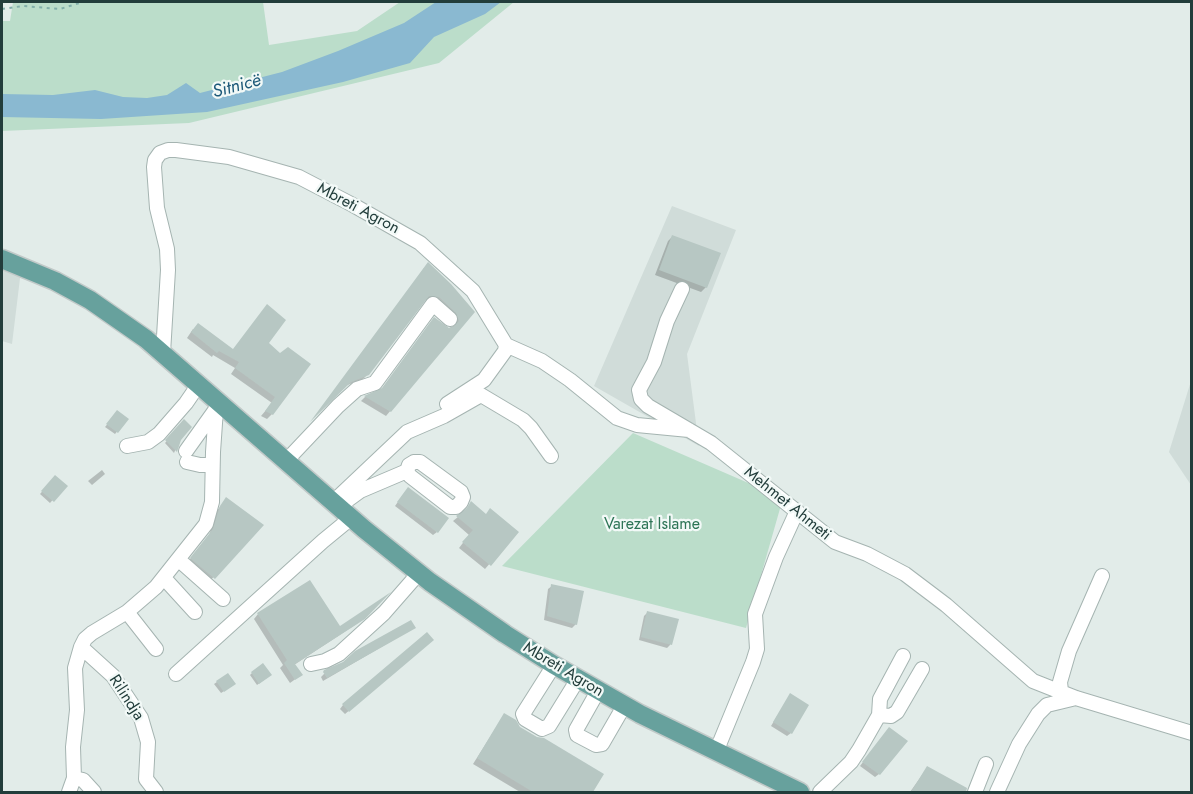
<!DOCTYPE html>
<meta charset="utf-8">
<style>
body{margin:0}
#map{position:relative;width:1193px;height:794px;overflow:hidden;background:#e2ece9;font-family:Jost,sans-serif}
canvas{display:block}
.frame{position:absolute;inset:0;border:3px solid #223d3b;pointer-events:none}
</style>
<div id="map">
<canvas width="1193" height="794"></canvas>
<div class="frame"></div>
</div>
<script>
const ctx = document.querySelector('canvas').getContext('2d');
ctx.lineJoin = 'round';
function fill(path, color) {
  ctx.fillStyle = color;
  ctx.fill(path, 'evenodd');
}
function poly(rows) {
  const path = new Path2D();
  for (const r of rows) {
    path.moveTo(r[0], r[1]);
    for (let i = 2; i < r.length; i += 2) path.lineTo(r[i], r[i + 1]);
  }
  return path;
}
function trace(path, color, width, dash) {
  ctx.strokeStyle = color;
  ctx.lineWidth = width;
  ctx.lineCap = dash ? 'butt' : 'round';
  ctx.setLineDash(dash || []);
  ctx.stroke(path);
}
function label(font, color, halo, rows, align = 'center') {
  ctx.font = font + ' Jost,sans-serif';
  ctx.lineWidth = 4.5;
  ctx.setLineDash([]);
  ctx.textBaseline = 'middle';
  ctx.strokeStyle = halo;
  ctx.fillStyle = color;
  for (const [text, x, y, turn = 0] of rows) {
    ctx.save();
    ctx.translate(x, y);
    ctx.rotate((+turn || 0) * Math.PI / 180);
    ctx.textAlign = isNaN(turn) ? turn : align;
    if (halo) ctx.strokeText(text, 0, 0);
    ctx.fillText(text, 0, 0);
    ctx.restore();
  }
}
fill(poly([
 [672,206,736,230,687,354,699,446,594,386],
 [2,255,22,262,12,344,2,341],
 [1191,381,1191,485,1169,452]
]), '#d0dcd9');
fill(poly([
 [13,2,263,2,269,45,357,31,400,2,514,2,439,63,189,123,2,131,2,21,10,21],
 [633,433,783,498,746,628,502,566]
]), '#bbddca');
fill(poly([
 [436,2,501,2,485,14,434,37,410,63,343,82,207,112,101,119,2,117,2,94,53,95,95,90,123,97,147,98,167,95,186,83,200,93,282,72,338,51,404,23]
]), '#8ab9d1');
fill(poly([
 [673,236,706,287,701,292,655,275,668,241],
 [424,268,473,312,386,416,361,401,365,397,381,390,447,329,455,325,452,317,430,299,421,302,368,374,363,379,345,386],
 [193,329,232,350,267,343,280,355,288,349,272,414,267,419,261,416,272,403,231,374,235,368,213,355,212,357,187,338],
 [118,412,127,420,115,434,105,427],
 [184,422,180,439,174,453,165,443],
 [102,470,105,474,92,485,88,481],
 [55,477,65,486,50,503,40,494],
 [405,492,437,532,433,535,395,506],
 [226,499,261,525,208,583,186,564,209,536,216,512],
 [471,503,485,515,517,532,485,569,459,548,469,535,453,521,464,512],
 [552,586,576,624,572,628,544,620,548,589],
 [648,612,678,620,670,645,667,648,639,640,644,616],
 [258,614,339,628,358,623,294,665,301,675,290,683,280,668,283,665,254,619],
 [414,628,323,681,321,677,324,674],
 [428,644,345,714,340,709,343,705],
 [252,673,268,677,257,685,250,675],
 [227,675,232,686,221,693,214,684],
 [790,695,791,733,787,736,771,726],
 [504,715,519,728,602,775,591,792,520,792,473,764],
 [886,732,879,774,875,777,860,766],
 [927,768,965,789,965,792,910,792]
]), '#0003');
fill(poly([
 [672,235,721,253,707,288,659,270],
 [428,262,451,284,475,312,391,412,364,396,382,388,434,317,449,328,453,327,459,321,456,313,439,297,429,296,369,375,351,382,310,422],
 [267,304,286,320,269,343,280,353,288,347,311,364,273,415,265,411,275,397,235,368,239,362,219,351,217,353,191,332,198,323,233,349],
 [117,410,129,419,118,433,106,424],
 [184,419,192,427,181,440,177,452,165,440],
 [55,475,68,486,54,502,41,491],
 [408,487,449,518,438,533,397,502],
 [226,497,264,525,215,579,190,558,213,529,220,506],
 [471,501,486,514,490,508,519,532,491,566,462,542,473,530,456,516,467,508],
 [310,580,340,626,391,592,365,619,295,664,303,675,295,680,284,663,287,660,257,613],
 [551,584,584,591,577,625,547,616],
 [647,611,679,619,672,645,641,637],
 [411,620,416,628,327,678,323,672,324,670,343,662,355,651],
 [427,632,434,640,349,712,342,704],
 [263,663,272,675,259,684,251,672],
 [228,673,236,684,224,692,216,681],
 [790,693,809,705,792,734,773,722],
 [504,713,516,720,520,727,537,737,544,738,604,774,593,792,533,792,477,758],
 [889,727,908,741,880,775,862,762],
 [927,766,967,788,966,792,911,792]
]), '#b7c7c3');
const minor = poly([
 [682,289,667,321,654,362,639,390,641,399,648,406,711,443,835,542,867,554,905,574,946,605,1033,681,1076,698,1192,733],
 [163,353,168,270,167,249,157,208,154,167,155,160,160,153,168,150,176,150,229,157,299,177,353,205,420,243,473,291,506,345,542,361,570,380,617,418,637,425,689,430],
 [447,404,484,380,505,351,506,345],
 [127,446,148,442,159,434,186,403,199,384],
 [186,451,216,409],
 [286,461,338,406,357,389,375,383,433,304,450,319],
 [187,462,200,465,212,465],
 [414,462,420,462,461,492,463,497,461,502,456,507,450,507,410,476,407,471,409,465,414,462],
 [333,502,407,432,444,416,481,395,523,420,531,428,551,456],
 [338,507,360,491,407,471],
 [179,560,223,599],
 [164,578,195,612],
 [127,612,156,649],
 [81,647,113,676,141,718,148,742,146,779,156,792],
 [311,664,325,661,339,654,384,613,419,573],
 [554,665,523,714,525,719,542,729,549,726,578,679],
 [176,674,323,541,351,518],
 [598,691,576,730,577,735,596,745,602,744,624,706],
 [1061,691,1060,682,1069,651,1102,576],
 [879,715,891,716,897,712,922,669],
 [716,752,753,662,757,649,755,614,776,557,797,511],
 [74,778,83,780,94,792],
 [69,792,74,778,73,747,77,710,75,668,81,647,85,639,92,633,127,612,156,587,206,524,212,502,213,452,216,409,218,402],
 [820,792,851,762,859,750,879,715,880,699,903,656],
 [975,792,986,764],
 [997,792,1019,744,1038,714,1047,705,1076,698]
]);
const major = poly([
 [2,259,55,281,90,300,146,339,364,529,430,582,505,634,554,665,640,714,800,792]
]);
trace(minor, '#a5b4b1', 16);
trace(major, '#c1c9c8', 21);
trace(poly([
 [2,9,23,6,60,9,83,2]
]), '#82afa9', 2, [3, 4.5]);
trace(minor, '#fff', 14);
trace(major, '#67a19d', 18);
label('16px', '#223d3b', '#f2f9f7', [
 ["Mbreti Agron",358,209,28],
 ["Mehmet Ahmeti",787,504,39],
 ["Mbreti Agron",563,670,31],
 ["Rilindja",126,698,57]
]);
label('16px', '#2c7455', '#f2f9f7', [
 ["Varezat Islame",652,525]
]);
label('italic 18px', '#1c5979', '#f2f9f7', [
 ["Sitnicë",237,87,-15]
]);
</script>
